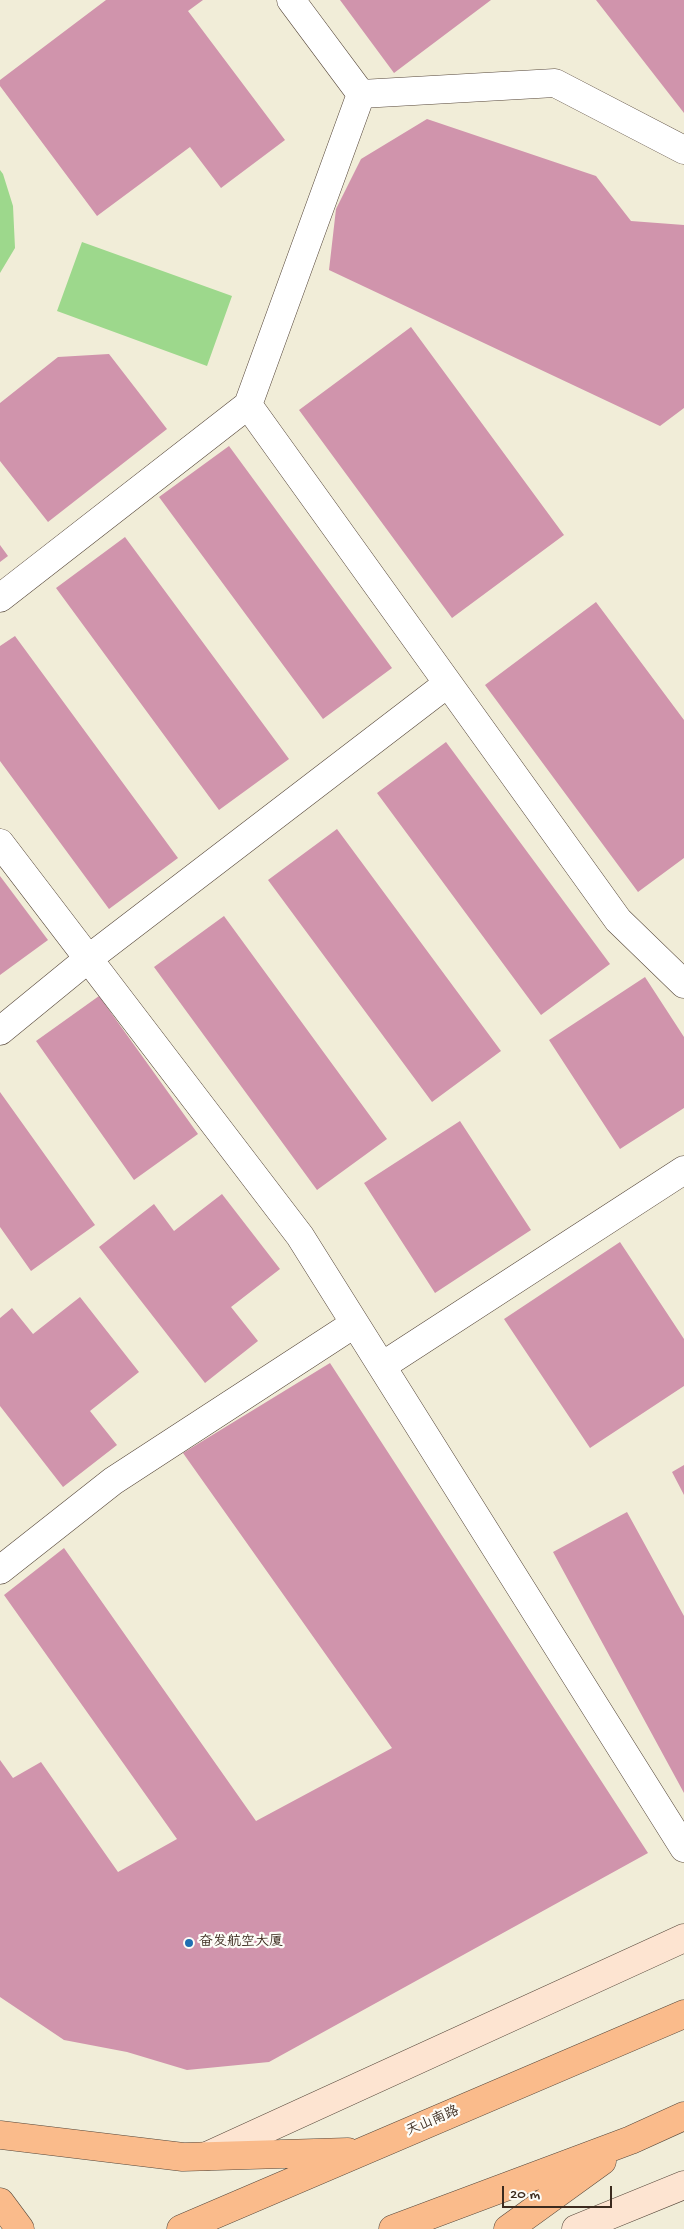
<!DOCTYPE html>
<meta charset="utf-8">
<style>
body{margin:0}
#map{position:relative;width:684px;height:2229px;overflow:hidden;background:#f1edd8;font-family:"Gochi Hand",sans-serif}
canvas{display:block}
.scale{position:absolute;left:502px;top:2186px;width:110px;height:22px;box-sizing:border-box;border:2px solid #3b2a1e;border-top:0;padding-left:6px;font-size:15px;line-height:18px;white-space:nowrap;color:#3b2a1e;-webkit-text-stroke:4px #fdfcf7;paint-order:stroke}
</style>
<div id="map">
<canvas width="684" height="2229"></canvas>
<div class="scale">20 m</div>
</div>
<script>
const ctx = document.querySelector('canvas').getContext('2d');
ctx.lineJoin = 'round';
function fill(path, color) {
  ctx.fillStyle = color;
  ctx.fill(path, 'evenodd');
}
function poly(rows) {
  const path = new Path2D();
  for (const r of rows) {
    path.moveTo(r[0], r[1]);
    for (let i = 2; i < r.length; i += 2) path.lineTo(r[i], r[i + 1]);
  }
  return path;
}
function trace(path, color, width, dash) {
  ctx.strokeStyle = color;
  ctx.lineWidth = width;
  ctx.lineCap = dash ? 'butt' : 'round';
  ctx.setLineDash(dash || []);
  ctx.stroke(path);
}
function label(font, color, halo, rows, align = 'center') {
  ctx.font = font + ' "Gochi Hand","LXGW WenKai TC",sans-serif';
  ctx.lineWidth = 4.5;
  ctx.setLineDash([]);
  ctx.textBaseline = 'middle';
  ctx.strokeStyle = halo;
  ctx.fillStyle = color;
  for (const [text, x, y, turn = 0] of rows) {
    ctx.save();
    ctx.translate(x, y);
    ctx.rotate((+turn || 0) * Math.PI / 180);
    ctx.textAlign = isNaN(turn) ? turn : align;
    if (halo) ctx.strokeText(text, 0, 0);
    ctx.fillText(text, 0, 0);
    ctx.restore();
  }
}
fill(poly([
 [0,170,3,174,13,206,15,248,0,273],
 [82,242,232,296,207,366,57,311]
]), '#9dd88c');
fill(poly([
 [106,0,203,0,188,11,285,140,221,188,190,147,97,216,0,86,0,80],
 [340,0,491,0,394,73],
 [596,0,684,0,684,113],
 [427,119,596,176,631,221,684,225,684,408,660,426,329,270,336,209,361,159],
 [411,327,564,535,452,618,299,410],
 [109,354,167,429,48,522,0,461,0,403,58,357],
 [229,446,392,668,323,719,159,497],
 [125,537,289,759,219,810,56,588],
 [0,545,8,556,0,562],
 [596,602,684,720,684,858,638,892,485,685],
 [15,636,178,858,109,909,0,761,0,646],
 [446,742,610,964,541,1015,377,793],
 [337,829,501,1051,432,1102,268,880],
 [0,876,48,940,0,975],
 [224,916,387,1139,317,1190,154,967],
 [645,977,684,1037,684,1108,620,1149,549,1040],
 [99,996,198,1134,134,1180,36,1041],
 [0,1092,95,1225,31,1271,0,1227],
 [460,1121,531,1230,435,1293,364,1183],
 [222,1194,280,1269,231,1307,258,1341,205,1383,99,1247,154,1204,174,1231],
 [620,1242,684,1339,684,1386,590,1448,504,1319],
 [80,1297,139,1372,90,1411,117,1445,63,1487,0,1406,0,1318,12,1308,33,1334],
 [330,1363,648,1853,269,2062,187,2070,127,2052,64,2040,0,1997,0,1760,13,1778,41,1762,118,1872,177,1839,4,1595,64,1548,256,1821,392,1748,183,1453],
 [684,1465,684,1495,672,1472],
 [627,1512,684,1616,684,1793,553,1552]
]), '#d094ac');
const minor = poly([
 [291,0,361,94,555,83,684,150],
 [361,94,248,405,618,920,684,984],
 [0,598,248,405],
 [0,843,300,1236,684,1848],
 [0,1031,88,959,447,684],
 [382,1366,684,1170],
 [0,1570,113,1481,354,1324]
]);
const secondary = poly([
 [207,2156,684,1938],
 [576,2229,684,2185]
]);
const primary = poly([
 [0,2135,183,2157,348,2152],
 [0,2202,20,2229],
 [181,2229,684,2014],
 [393,2229,631,2140,684,2116],
 [508,2229,602,2161]
]);
trace(minor, '#56473a', 29);
trace(secondary, '#56473a', 29);
trace(primary, '#56473a', 29);
trace(minor, '#fff', 28);
trace(secondary, '#fde4d1', 28);
trace(primary, '#fabb8b', 28);
for (const [x, y, r, color] of [
 [189,1943,5,"#1f6fb2"]
]) {
  const dot = new Path2D();
  dot.arc(x, y, r, 0, 2 * Math.PI);
  ctx.fillStyle = color;
  ctx.fill(dot);
  trace(dot, '#fdfcf7', 2);
}
label('14px', '#3b2a1e', '#fdfcf7', [
 ["奋发航空大厦",199,1943]
], 'left');
label('14px', '#3b2a1e', '#fdfcf7', [
 ["天山南路",433,2122,-23]
]);
</script>
